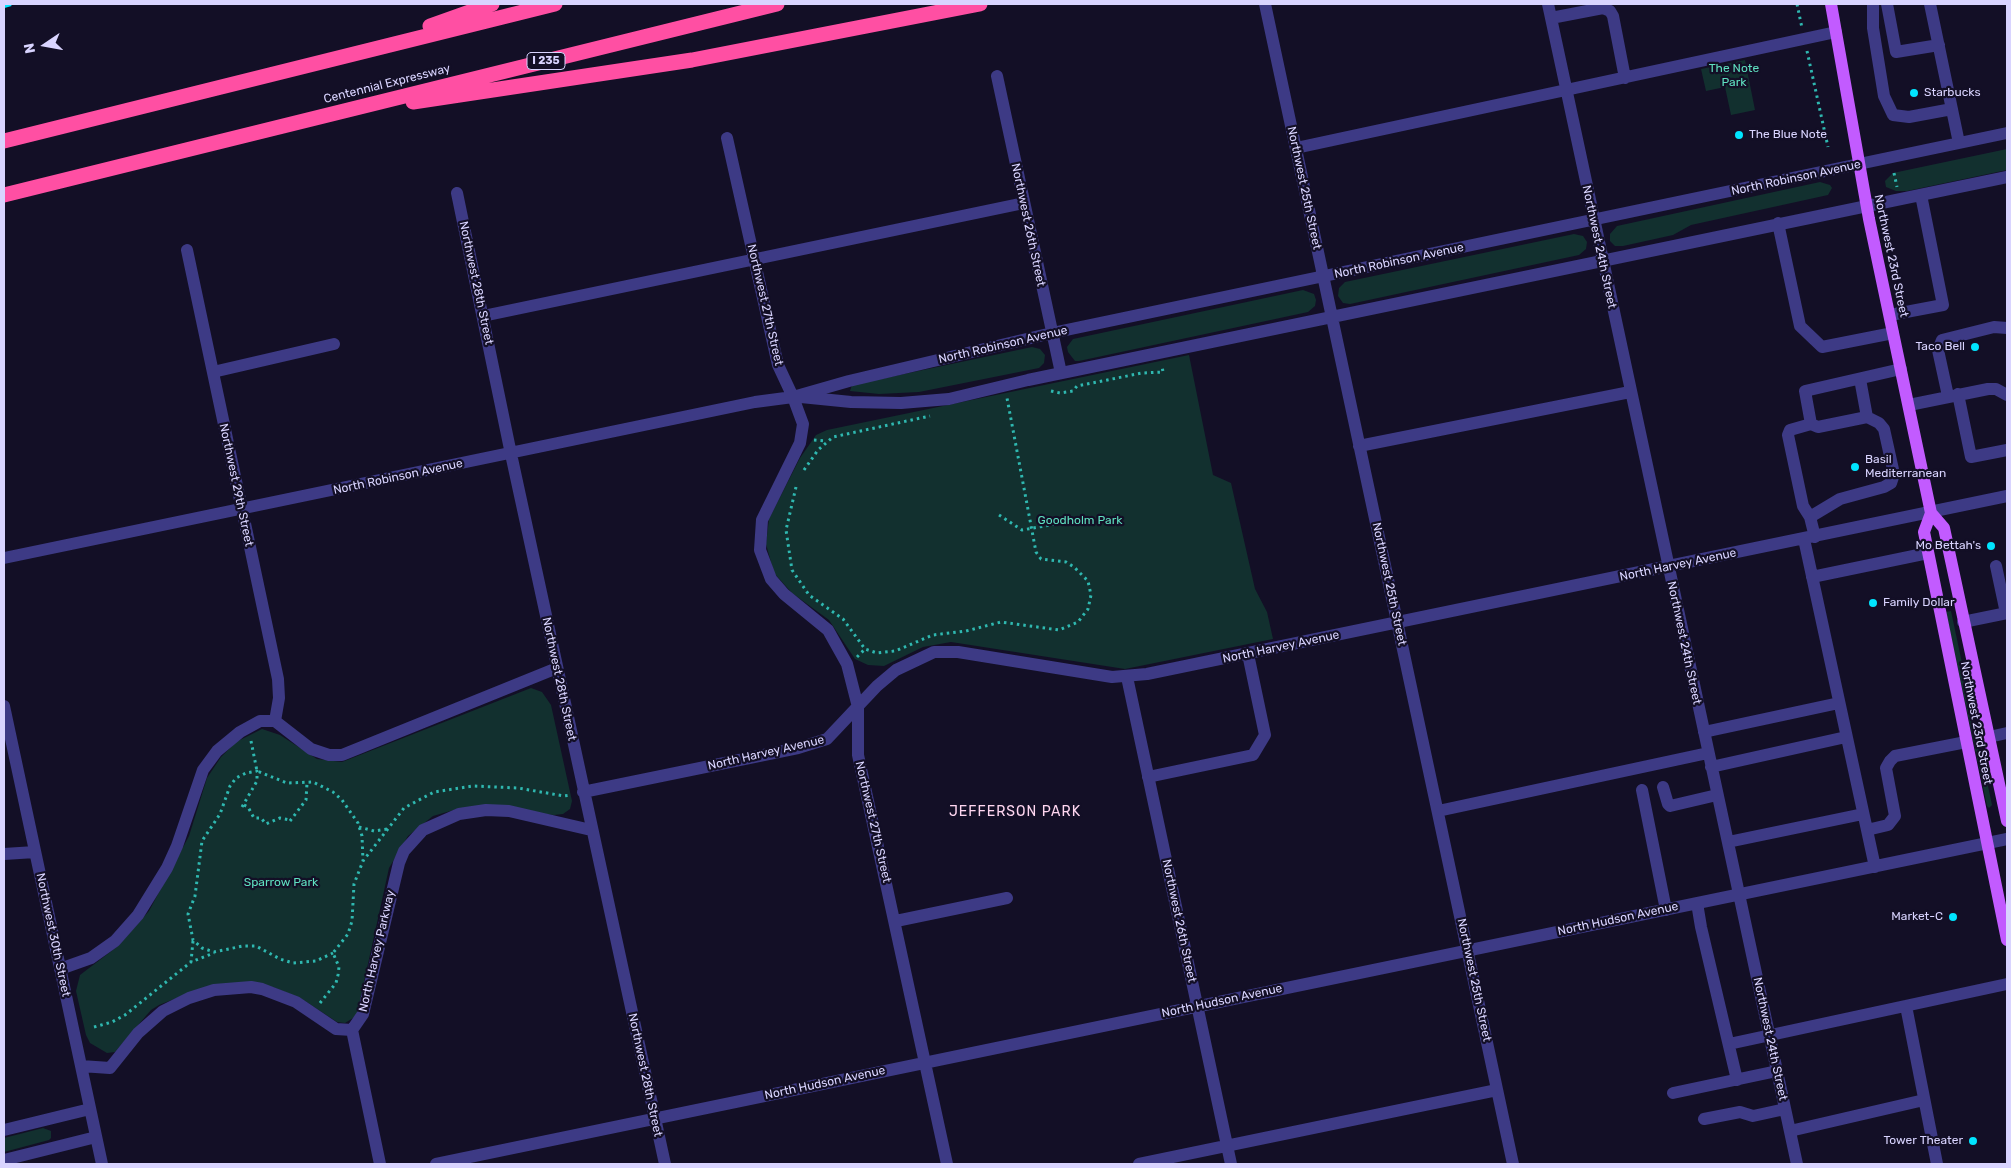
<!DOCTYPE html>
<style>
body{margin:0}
#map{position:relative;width:2011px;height:1168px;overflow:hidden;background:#130f26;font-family:Rubik,sans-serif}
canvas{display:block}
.frame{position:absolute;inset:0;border:5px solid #d9d4ff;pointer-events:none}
.north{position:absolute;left:20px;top:20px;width:50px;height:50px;-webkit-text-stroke:4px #130f26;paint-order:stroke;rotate:258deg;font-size:14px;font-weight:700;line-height:20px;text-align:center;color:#d9d4ff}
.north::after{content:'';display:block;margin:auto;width:18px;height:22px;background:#d9d4ff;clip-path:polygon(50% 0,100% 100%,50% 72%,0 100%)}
</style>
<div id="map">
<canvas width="2011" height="1168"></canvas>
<div class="frame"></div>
<div class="north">N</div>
</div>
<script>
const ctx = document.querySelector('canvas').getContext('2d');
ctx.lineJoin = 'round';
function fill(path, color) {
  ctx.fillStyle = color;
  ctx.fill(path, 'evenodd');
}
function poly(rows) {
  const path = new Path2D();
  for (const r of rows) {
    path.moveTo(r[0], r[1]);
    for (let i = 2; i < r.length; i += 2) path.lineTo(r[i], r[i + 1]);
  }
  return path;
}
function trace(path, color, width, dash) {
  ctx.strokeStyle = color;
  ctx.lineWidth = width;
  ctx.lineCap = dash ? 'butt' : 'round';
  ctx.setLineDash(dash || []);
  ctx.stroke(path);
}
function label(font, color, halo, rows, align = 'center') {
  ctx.font = font + ' Rubik,sans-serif';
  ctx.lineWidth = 4.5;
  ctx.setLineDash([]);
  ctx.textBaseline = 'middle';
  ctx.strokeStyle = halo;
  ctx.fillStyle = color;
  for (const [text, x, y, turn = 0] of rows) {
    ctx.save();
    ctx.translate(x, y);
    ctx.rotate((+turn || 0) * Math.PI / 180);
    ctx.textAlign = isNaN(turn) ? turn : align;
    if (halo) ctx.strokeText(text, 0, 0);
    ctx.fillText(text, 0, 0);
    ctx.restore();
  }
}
fill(poly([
 [1745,60,1755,110,1731,115,1725,87,1706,91,1701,69],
 [2007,149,2007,170,1907,191,1896,191,1886,187,1885,181,1893,173],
 [1820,182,1830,185,1832,188,1828,195,1691,225,1673,235,1623,246,1615,246,1610,241,1610,234,1617,226],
 [1574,234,1583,236,1587,242,1586,249,1579,255,1350,304,1343,303,1338,296,1339,288,1345,282],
 [1303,290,1314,294,1316,300,1315,306,1308,312,1079,361,1075,361,1068,352,1067,347,1073,339],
 [1032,347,1040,349,1045,355,1044,363,1039,368,919,392,879,394,850,391,852,385],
 [1189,355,1213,475,1231,483,1255,589,1267,612,1273,639,1125,669,951,642,923,647,884,666,868,665,855,659,829,620,792,593,774,573,766,544,769,519,800,458,816,435,827,430],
 [1951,611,1992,805,1989,808,1987,806,1946,612],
 [531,688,542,692,551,705,572,801,570,809,563,814,554,815,461,808,433,816,408,836,389,868,357,1014,353,1018,345,1023,337,1022,302,999,273,987,197,990,159,1005,151,1010,115,1052,107,1053,90,1043,86,1035,76,991,80,975,118,946,149,911,189,836,207,778,221,757,236,742,262,729,280,735,317,759,342,762],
 [43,1128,51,1131,51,1138,49,1140,4,1152,4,1138]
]), '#12302f');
trace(poly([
 [1797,4,1802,28],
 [1807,51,1828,147],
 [1894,173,1897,187],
 [1051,391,1060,393,1073,391,1077,386,1142,373,1163,372,1162,366],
 [814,440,827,441],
 [804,470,818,450,833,437,930,416],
 [796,487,786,530,792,570,809,595,843,619,865,649,877,653,895,651,933,635,966,631,1001,622,1059,630,1078,622,1088,609,1091,595,1088,581,1074,567,1066,562,1041,559,1036,552,1007,398],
 [999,515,1022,530,1056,524],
 [857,657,865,649],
 [251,741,257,771,287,783,313,782,333,792,342,800,358,823,362,836,363,861],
 [244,805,248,807,254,818,261,818,266,824,280,818,290,820],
 [242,807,257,781,257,771,246,773,236,778,230,786,220,814,202,841,195,896,188,914,193,940,202,948,214,952,243,946,256,946,280,959,293,963,316,961,333,953],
 [290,821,306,800,307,783],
 [359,827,374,831,387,829],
 [193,941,191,962,214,953],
 [320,1003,336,983,338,975,339,967,333,953,348,934,352,921,354,884,363,861,404,808,434,792,473,786,518,788,564,796,571,795],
 [94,1027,112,1022,125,1015,191,962]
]), '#2fb8b0', 3, [2.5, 4]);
trace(poly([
 [1265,4,1513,1164],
 [1548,4,1797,1164],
 [1873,4,1873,28,1884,96,1893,115,1909,117,1952,109],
 [1887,4,1896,52,1939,45],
 [1930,4,1959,143],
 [1551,18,1603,8,1610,11,1613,16,1625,78],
 [997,76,1061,373],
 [727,138,778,365,793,397,803,424,800,443,762,520,760,550,771,579,784,594,828,630,847,664,858,707,858,755,947,1164],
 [1296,148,1836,32],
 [457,193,511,454,665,1164],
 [1778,223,1800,326,1822,347,1893,333],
 [187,250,278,679,279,698,275,721],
 [1890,315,1943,305,1921,195],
 [483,316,1024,203],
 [213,372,334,344],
 [1860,379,1867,417],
 [1958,394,1971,457,2007,450],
 [1948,396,1938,350,1942,340,1994,327,2007,328],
 [801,397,851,402,901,403,949,399,1028,380,2007,177],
 [1909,405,1988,389,1996,389,2007,395],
 [1359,446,1630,392],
 [1810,517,1840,499,1884,487,1891,483,1894,474,1884,429,1879,423,1867,417,1818,427,1811,424],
 [1815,537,1810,517,1803,506,1788,435,1790,430,1811,424,1805,391,1901,369],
 [1804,539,1875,867],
 [4,558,755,402,793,397,849,381,1052,333,2007,133],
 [1996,566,2006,613],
 [1812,577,1928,553],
 [1963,622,2007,613],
 [1127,677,1231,1164],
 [4,706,102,1164],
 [1704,732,1839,703],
 [1989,737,2007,733],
 [1711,767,1846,737],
 [1148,777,1253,755,1265,735,1248,654],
 [1663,787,1668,804,1670,806,1717,795],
 [1642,790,1666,910],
 [583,792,798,748,827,739,877,686,896,670,934,652,958,652,1112,677,1147,674,2007,496],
 [1438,811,1708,753],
 [1867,830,1888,825,1895,816,1886,768,1890,761,1895,756,1966,742],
 [1728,842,1863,814],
 [4,854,35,852],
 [1697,903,1701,927,1737,1080],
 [896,921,1007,898],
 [60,969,91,958,115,941,138,915,167,868,177,846,203,770,217,751,240,732,260,721,275,721,311,749,329,755,342,755,557,668],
 [1906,1006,1937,1164],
 [352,1030,380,1164],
 [1729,1044,2007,984],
 [81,1066,110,1068,138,1033,163,1011,189,998,214,990,251,987,262,989,296,1002,336,1029,352,1030,363,1014,399,863,404,851,423,830,459,814,486,810,509,811,591,830],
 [1673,1093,1777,1071],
 [1704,1119,1740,1112,1753,1116,1785,1109],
 [4,1130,90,1109],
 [1790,1131,1924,1100],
 [4,1160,96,1137],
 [436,1164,2007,839],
 [1139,1164,1497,1090]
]), '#3d3a85', 12);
trace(poly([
 [1831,4,1869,219,1931,513,1944,528,2007,821],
 [1931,513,1924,532,2007,940]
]), '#c25bff', 12);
trace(poly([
 [430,26,492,4],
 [413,102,692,60,980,4],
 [4,141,555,4],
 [4,195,777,4]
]), '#ff4fa3', 15);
trace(poly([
 [4,6,11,4]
]), '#00e5ff', 4, [8, 6]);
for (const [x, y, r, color] of [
 [1914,93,5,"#00e5ff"],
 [1739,135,5,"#00e5ff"],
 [1975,347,5,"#00e5ff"],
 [1855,467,5,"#00e5ff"],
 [1991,546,5,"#00e5ff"],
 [1873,603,5,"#00e5ff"],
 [1953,917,5,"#00e5ff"],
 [1973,1141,5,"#00e5ff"]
]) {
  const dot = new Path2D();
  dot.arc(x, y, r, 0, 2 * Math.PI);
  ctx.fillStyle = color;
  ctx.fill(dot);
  trace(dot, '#130f26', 2);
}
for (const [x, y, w] of [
 [546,61,38]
]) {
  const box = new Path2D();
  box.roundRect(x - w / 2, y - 8.5, w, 17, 4);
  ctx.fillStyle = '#130f26';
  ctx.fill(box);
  trace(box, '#d9d4ff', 1);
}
label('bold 11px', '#d9d4ff', null, [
 ["I 235",546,61]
]);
label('12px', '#5fe0c0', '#130f26', [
 ["The Note",1734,69],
 ["Park",1734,83],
 ["Goodholm Park",1080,521],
 ["Sparrow Park",281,883]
]);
label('12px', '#d9d4ff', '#130f26', [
 ["Centennial Expressway",387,84,-14],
 ["North Robinson Avenue",1796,178,-12],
 ["Northwest 25th Street",1304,188,78],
 ["Northwest 26th Street",1028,225,78],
 ["Northwest 24th Street",1599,247,78],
 ["Northwest 23rd Street",1891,256,78],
 ["North Robinson Avenue",1399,261,-12],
 ["Northwest 28th Street",476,283,78],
 ["Northwest 27th Street",765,305,77],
 ["North Robinson Avenue",1003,345,-13],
 ["North Robinson Avenue",398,477,-12],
 ["Northwest 29th Street",236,485,78],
 ["North Harvey Avenue",1678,565,-12],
 ["Northwest 25th Street",1389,584,78],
 ["Northwest 24th Street",1684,643,78],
 ["North Harvey Avenue",1281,647,-12],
 ["Northwest 28th Street",559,679,78],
 ["Northwest 23rd Street",1976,723,79],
 ["North Harvey Avenue",766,753,-13],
 ["Northwest 27th Street",873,822,77],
 ["North Hudson Avenue",1618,919,-12],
 ["Northwest 26th Street",1179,921,78],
 ["Northwest 30th Street",53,935,78],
 ["North Harvey Parkway",377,951,-77],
 ["Northwest 25th Street",1474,980,78],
 ["North Hudson Avenue",1222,1001,-12],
 ["Northwest 24th Street",1770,1039,78],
 ["Northwest 28th Street",645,1075,78],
 ["North Hudson Avenue",825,1083,-12]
]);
label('12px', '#d9d4ff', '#130f26', [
 ["Starbucks",1924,93],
 ["The Blue Note",1749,135],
 ["Taco Bell",1965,347,"right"],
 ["Basil",1865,460],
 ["Mediterranean",1865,474],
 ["Mo Bettah's",1981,546,"right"],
 ["Family Dollar",1883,603],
 ["Market-C",1943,917,"right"],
 ["Tower Theater",1963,1141,"right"]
], 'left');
ctx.letterSpacing = '1px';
label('14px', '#ffd6f0', '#130f26', [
 ["JEFFERSON PARK",1015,812]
]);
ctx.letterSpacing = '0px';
</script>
